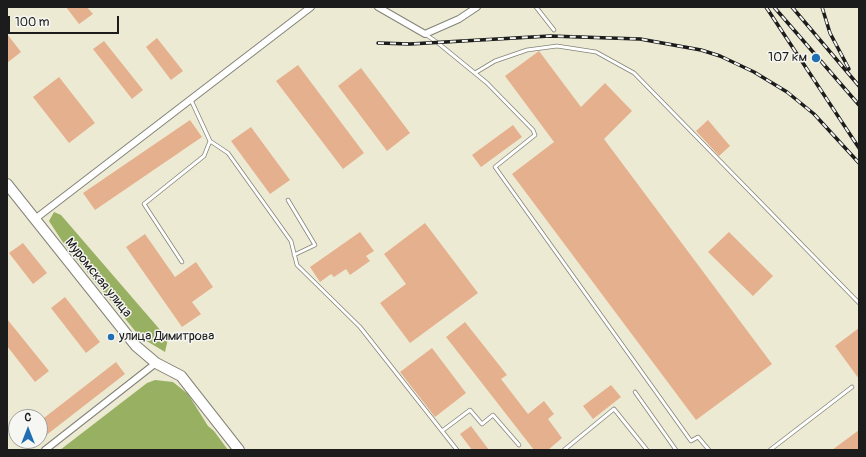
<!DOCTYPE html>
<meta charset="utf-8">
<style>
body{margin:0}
#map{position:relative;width:866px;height:457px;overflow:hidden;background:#edead4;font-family:Pangolin,sans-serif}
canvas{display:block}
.frame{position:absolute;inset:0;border:8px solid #1c1c1c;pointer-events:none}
.north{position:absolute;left:8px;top:409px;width:40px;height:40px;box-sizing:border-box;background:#f6f6f2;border:1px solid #9f9f9c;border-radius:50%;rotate:0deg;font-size:11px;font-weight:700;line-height:16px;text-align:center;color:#1c1c1c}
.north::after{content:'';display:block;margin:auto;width:14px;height:18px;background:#1f6fb2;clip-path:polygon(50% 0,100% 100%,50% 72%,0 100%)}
.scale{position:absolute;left:8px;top:16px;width:111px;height:18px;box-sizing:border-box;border:2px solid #1c1c1c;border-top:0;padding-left:5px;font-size:12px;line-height:14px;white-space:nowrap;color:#1c1c1c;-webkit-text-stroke:3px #f6f6f2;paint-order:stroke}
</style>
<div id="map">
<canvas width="866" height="457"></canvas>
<div class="frame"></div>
<div class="north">С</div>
<div class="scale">100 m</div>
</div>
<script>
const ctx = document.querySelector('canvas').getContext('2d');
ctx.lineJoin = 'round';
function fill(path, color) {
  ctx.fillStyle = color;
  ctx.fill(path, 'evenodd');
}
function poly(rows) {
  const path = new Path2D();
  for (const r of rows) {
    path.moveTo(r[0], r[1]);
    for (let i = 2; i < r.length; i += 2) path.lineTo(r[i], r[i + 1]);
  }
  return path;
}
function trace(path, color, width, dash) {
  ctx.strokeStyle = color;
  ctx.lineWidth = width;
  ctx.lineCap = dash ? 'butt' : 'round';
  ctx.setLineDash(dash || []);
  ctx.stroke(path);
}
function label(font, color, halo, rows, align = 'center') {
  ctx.font = font + ' Pangolin,sans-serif';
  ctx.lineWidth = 3;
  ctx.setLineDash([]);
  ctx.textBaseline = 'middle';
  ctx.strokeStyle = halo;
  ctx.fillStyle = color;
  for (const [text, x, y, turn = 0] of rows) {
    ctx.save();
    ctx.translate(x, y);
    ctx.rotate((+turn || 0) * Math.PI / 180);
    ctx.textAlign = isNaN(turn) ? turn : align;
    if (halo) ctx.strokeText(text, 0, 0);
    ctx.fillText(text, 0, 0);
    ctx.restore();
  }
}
fill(poly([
 [54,212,61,215,168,339,165,352,140,337,62,241,49,221],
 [155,380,173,382,188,394,208,426,214,431,228,450,60,450,147,383]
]), '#98b061');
fill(poly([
 [66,7,87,7,93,14,79,24],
 [7,34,21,52,7,63],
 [157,38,183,71,171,80,146,47],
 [104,41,143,90,132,99,93,49],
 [539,51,581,107,605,83,632,111,604,139,772,364,696,420,512,174,554,142,505,76],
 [298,65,364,153,343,169,276,81],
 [361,68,410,133,387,151,338,86],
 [59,77,95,123,69,143,33,97],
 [190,120,202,137,95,210,83,193],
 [708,120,730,146,719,156,696,131],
 [513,125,522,137,481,167,472,155],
 [251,127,290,180,270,194,231,141],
 [425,223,478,293,410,343,380,303,406,284,384,254],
 [360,232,374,251,366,256,370,261,350,275,346,269,334,277,331,274,320,282,310,267],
 [729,232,773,276,753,296,708,252],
 [145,234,175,277,196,262,213,287,192,302,201,314,182,327,126,247],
 [23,243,47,273,33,284,9,253],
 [65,297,100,342,86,353,51,308],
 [7,319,49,371,35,382,7,346],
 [465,322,507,375,501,379,528,414,544,401,554,414,548,419,562,438,548,450,534,450,446,337],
 [859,328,859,379,835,346],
 [432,348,466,393,435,417,400,372],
 [116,362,125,374,40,440,40,421],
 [611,385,621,397,593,419,583,406],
 [471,426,489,450,472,450,460,434],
 [859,430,859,450,832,450],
 [24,441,39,441,30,448]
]), '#e5b08d');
const lane = poly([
 [536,7,554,30],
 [425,34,438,43,487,83,533,130,535,135,495,167,691,441,698,437,709,450],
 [475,73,495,61,527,50,557,46,596,52,634,73,859,303],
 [210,141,228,153,291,241,297,265,360,327,442,431],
 [288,200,315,245,294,255],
 [182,262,144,204,204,156,210,141,191,100],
 [635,392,676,450],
 [457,450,442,431,470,410,482,424,493,415,519,445],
 [564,450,614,409,647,450],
 [770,450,852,387]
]);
const street = poly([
 [378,7,425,34,459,19,477,7],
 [35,219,311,7],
 [45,450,156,363]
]);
const primary = poly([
 [7,184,136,346,156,363,181,376,239,450]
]);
trace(lane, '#848378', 4.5);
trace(street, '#848378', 8);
trace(primary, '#848378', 12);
trace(lane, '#fff', 3);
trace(street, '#fff', 6);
trace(primary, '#fff', 10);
const rail = poly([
 [766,7,859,148],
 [774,7,859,105],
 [792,7,859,86],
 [822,7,830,33,849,69],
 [378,43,410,44,550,36,640,39,701,50,720,56,754,72,787,92,814,114,859,163]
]);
trace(rail, '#1c1c1c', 3.5);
trace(rail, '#f6f6f2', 2, [6]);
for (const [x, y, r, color] of [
 [816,58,5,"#1f6fb2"],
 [111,337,4,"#1f6fb2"]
]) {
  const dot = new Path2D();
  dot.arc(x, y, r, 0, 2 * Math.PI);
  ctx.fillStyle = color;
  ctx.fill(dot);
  trace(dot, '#f6f6f2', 1.5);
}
label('13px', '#1c1c1c', '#f6f6f2', [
 ["107 км",807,58],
 ["улица Димитрова",119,337,"left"]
], 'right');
label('13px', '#1c1c1c', '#f6f6f2', [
 ["Муромская улица",98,278,51]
]);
</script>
